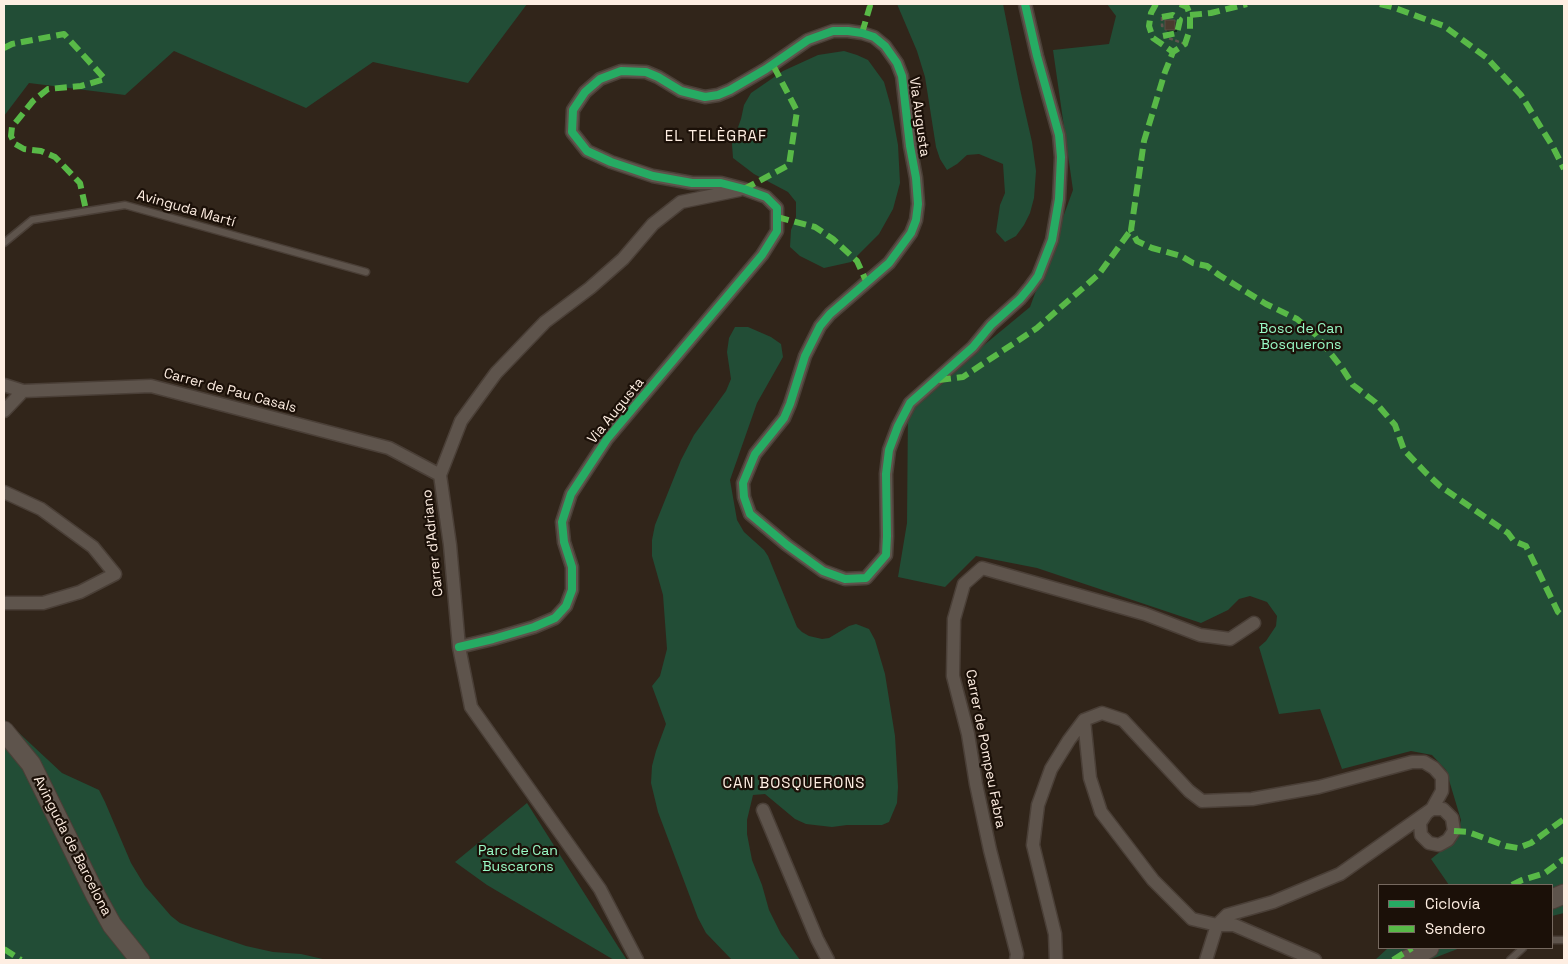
<!DOCTYPE html>
<meta charset="utf-8">
<style>
body{margin:0}
#map{position:relative;width:1568px;height:964px;overflow:hidden;background:#31251a;font-family:"Space Grotesk",sans-serif}
canvas{display:block}
.frame{position:absolute;inset:0;border:5px solid #feeee2;pointer-events:none}
.legend{position:absolute;left:1378px;top:884px;width:175px;height:65px;box-sizing:border-box;background:#1b1008;border:1px solid #76695f;margin:0;padding:6px 9px;list-style:none;font-size:15px;color:#feeee2}
.legend li{display:flex;align-items:center;gap:10px;height:25px}
.legend b{width:25px;border:1px solid #76695f}
</style>
<div id="map">
<canvas width="1568" height="964"></canvas>
<div class="frame"></div>
<ul class="legend">
<li><b style="height:6px;background:#26ab63"></b>Ciclovía</li>
<li><b style="height:6px;background:#58b947"></b>Sendero</li>
</ul>
</div>
<script>
const ctx = document.querySelector('canvas').getContext('2d');
ctx.lineJoin = 'round';
function fill(path, color) {
  ctx.fillStyle = color;
  ctx.fill(path, 'evenodd');
}
function poly(rows) {
  const path = new Path2D();
  for (const r of rows) {
    path.moveTo(r[0], r[1]);
    for (let i = 2; i < r.length; i += 2) path.lineTo(r[i], r[i + 1]);
  }
  return path;
}
function trace(path, color, width, dash) {
  ctx.strokeStyle = color;
  ctx.lineWidth = width;
  ctx.lineCap = dash ? 'butt' : 'round';
  ctx.setLineDash(dash || []);
  ctx.stroke(path);
}
function label(font, color, halo, rows, align = 'center') {
  ctx.font = font + ' "Space Grotesk",sans-serif';
  ctx.lineWidth = 4.5;
  ctx.setLineDash([]);
  ctx.textBaseline = 'middle';
  ctx.strokeStyle = halo;
  ctx.fillStyle = color;
  for (const [text, x, y, turn = 0] of rows) {
    ctx.save();
    ctx.translate(x, y);
    ctx.rotate((+turn || 0) * Math.PI / 180);
    ctx.textAlign = isNaN(turn) ? turn : align;
    if (halo) ctx.strokeText(text, 0, 0);
    ctx.fillText(text, 0, 0);
    ctx.restore();
  }
}
fill(poly([
 [4,4,527,4,468,83,373,62,306,108,174,51,125,95,29,83,4,116],
 [897,4,1003,4,1020,89,1032,142,1036,171,1034,198,1030,213,1024,225,1016,236,1005,242,996,232,1000,205,1005,193,1003,164,979,154,967,155,957,164,947,170,940,159,936,147,925,77,917,51],
 [1107,4,1564,4,1564,913,1552,916,1552,885,1449,885,1431,859,1456,839,1461,820,1446,770,1432,755,1411,751,1342,769,1320,709,1279,714,1259,647,1266,641,1276,626,1277,616,1267,602,1250,596,1239,599,1228,610,1201,623,1037,568,976,556,945,587,898,577,907,523,908,408,1030,307,1073,190,1053,50,1109,44,1116,16],
 [844,51,857,55,868,60,884,82,891,107,898,145,900,183,893,209,879,234,851,262,824,268,800,256,790,247,791,230,796,217,796,202,788,192,754,174,733,158,732,144,741,119,744,105,751,93,783,71,818,55],
 [735,327,748,327,771,337,781,344,783,357,757,403,730,480,737,520,744,532,764,550,768,556,797,627,802,632,809,636,822,639,829,638,849,626,856,624,869,629,875,640,885,674,895,736,898,787,897,803,889,822,882,825,847,825,832,827,806,824,795,819,765,794,753,795,747,820,747,834,752,860,762,885,769,910,781,934,800,960,732,960,706,933,698,918,658,812,651,783,652,766,656,751,666,724,652,686,660,676,667,649,663,595,652,556,652,540,655,525,681,460,694,435,726,391,731,379,727,352,729,338],
 [4,719,62,773,99,790,105,802,131,863,145,886,171,916,180,923,193,928,246,946,273,952,301,954,327,960,4,960],
 [527,803,619,948,627,960,614,960,487,885,455,862],
 [1388,948,1460,948,1429,960,1375,960]
]), '#224d36');
fill(poly([
 [1174,21,1177,23,1177,32,1168,32,1166,29]
]), '#0007');
const building = poly([
 [1165,20,1175,20,1175,30,1165,30,1165,20]
]);
fill(building, '#4a3b2e');
trace(building, '#5a4f45', 1);
const lane = poly([
 [4,243,32,220,125,205,366,272],
 [1552,940,1564,940],
 [1510,960,1523,948]
]);
const street = poly([
 [4,385,23,391,151,386,389,448,440,475],
 [4,411,23,391],
 [4,492,41,509,93,547,115,574,80,592,43,603,4,603],
 [459,647,493,639,534,627,555,618,566,606,572,590,572,567,564,542,562,522,571,494,607,439,762,255,777,231,777,208,766,197,744,189,721,183,692,183,653,176,611,162,587,151,572,132,573,110,585,92,600,79,621,71,646,72,658,77,681,91,705,97,718,95,730,90,766,69,808,40,833,31,848,31,862,33,874,37,885,46,897,63,902,76,910,146,916,178,918,204,916,220,911,233,889,263,830,314,820,326,805,356,790,404,784,418,755,454,743,483,744,497,750,514,787,545,823,571,845,579,866,578,886,555,887,536,886,474,889,450,898,426,910,403,973,347,991,325,1020,299,1030,287,1038,276,1052,240,1059,199,1061,157,1059,135,1037,56,1025,4],
 [1084,720,1102,713,1123,720,1189,791,1202,801,1252,799,1319,787,1412,762,1424,762,1434,768,1442,777,1442,791,1432,809,1340,874,1273,902,1227,915,1217,925,1206,960],
 [1084,720,1090,778,1101,812,1153,880,1192,919,1217,925,1234,925,1315,960],
 [763,810,817,939,828,960],
 [1426,814,1420,823,1421,835,1429,843,1439,845,1448,840,1454,831,1452,818,1443,809,1432,809],
 [637,960,600,889,471,707,459,647,450,545,440,475,461,421,496,373,545,322,590,288,623,259,653,224,681,202,739,190],
 [1016,960,1017,954,990,850,976,784,968,734,953,676,954,619,964,584,982,568,1145,614,1200,635,1230,639,1254,623],
 [1056,960,1055,934,1033,845,1038,805,1051,769,1069,740,1084,720]
]);
const secondary = poly([
 [4,731,31,764,96,896,112,925,140,960],
 [1552,899,1564,894],
 [1407,960,1429,948]
]);
trace(lane, '#4a3f37', 9);
trace(street, '#4a3f37', 15);
trace(secondary, '#4a3f37', 21);
trace(poly([
 [1162,17,1162,26,1165,26],
 [1163,36,1185,44]
]), '#5f554e', 2.5, [4, 2.5]);
trace(lane, '#5e544c', 6);
trace(street, '#5e544c', 12);
trace(secondary, '#5e544c', 19);
trace(poly([
 [1156,4,1151,13,1149,26,1153,38,1173,52],
 [1180,4,1187,7,1190,15,1190,29,1185,44,1173,52,1165,72,1144,141,1131,230,1137,241,1152,248,1181,256,1193,263,1207,266,1219,275,1266,304,1297,319,1316,335,1342,368,1353,385,1375,402,1395,425,1404,450,1426,473,1440,486,1508,533,1514,541,1526,546,1558,612,1564,617],
 [1380,4,1392,7,1444,26,1487,58,1521,95,1553,147,1564,169],
 [1190,15,1211,13,1247,4],
 [1162,17,1173,15,1180,20,1177,33,1163,36],
 [862,33,870,6,866,4],
 [4,48,12,44,64,34,105,79,81,86,48,89,33,101,12,127,11,136,15,144,24,149,41,151,55,157,80,183,86,210],
 [744,189,789,165,797,111,773,65],
 [777,217,815,227,833,239,857,261,867,283],
 [939,380,963,377,1037,328,1099,274,1131,230],
 [1454,831,1468,832,1506,846,1518,848,1531,843,1564,819],
 [1512,885,1522,880,1545,873,1564,859],
 [4,949,21,960],
 [1393,960,1412,948]
]), '#58b947', 6, [12, 6]);
trace(poly([
 [459,647,493,639,534,627,555,618,566,606,572,590,572,567,564,542,562,522,571,494,607,439,762,255,777,231,777,208,766,197,744,189,721,183,692,183,653,176,611,162,587,151,572,132,573,110,585,92,600,79,621,71,646,72,658,77,681,91,705,97,718,95,730,90,766,69,808,40,833,31,848,31,862,33,874,37,885,46,897,63,902,76,910,146,916,178,918,204,916,220,911,233,889,263,830,314,820,326,805,356,790,404,784,418,755,454,743,483,744,497,750,514,787,545,823,571,845,579,866,578,886,555,887,536,886,474,889,450,898,426,910,403,973,347,991,325,1020,299,1030,287,1038,276,1052,240,1059,199,1061,157,1059,135,1037,56,1025,4]
]), '#26ab63', 8);
label('14px', '#feeee2', '#1b1008', [
 ["Via Augusta",919,117,82],
 ["Avinguda Martí",186,209,16],
 ["Carrer de Pau Casals",230,391,15],
 ["Via Augusta",616,411,-51],
 ["Carrer d'Adriano",433,543,-96],
 ["Carrer de Pompeu Fabra",985,749,79],
 ["Avinguda de Barcelona",72,846,63]
]);
label('14px', '#99fac6', '#1b1008', [
 ["Bosc de Can",1301,329],
 ["Bosquerons",1301,345],
 ["Parc de Can",518,851],
 ["Buscarons",518,867]
]);
ctx.letterSpacing = '1px';
label('15px', '#feeee2', '#1b1008', [
 ["EL TELÈGRAF",716,137],
 ["CAN BOSQUERONS",794,784]
]);
ctx.letterSpacing = '0px';
</script>
